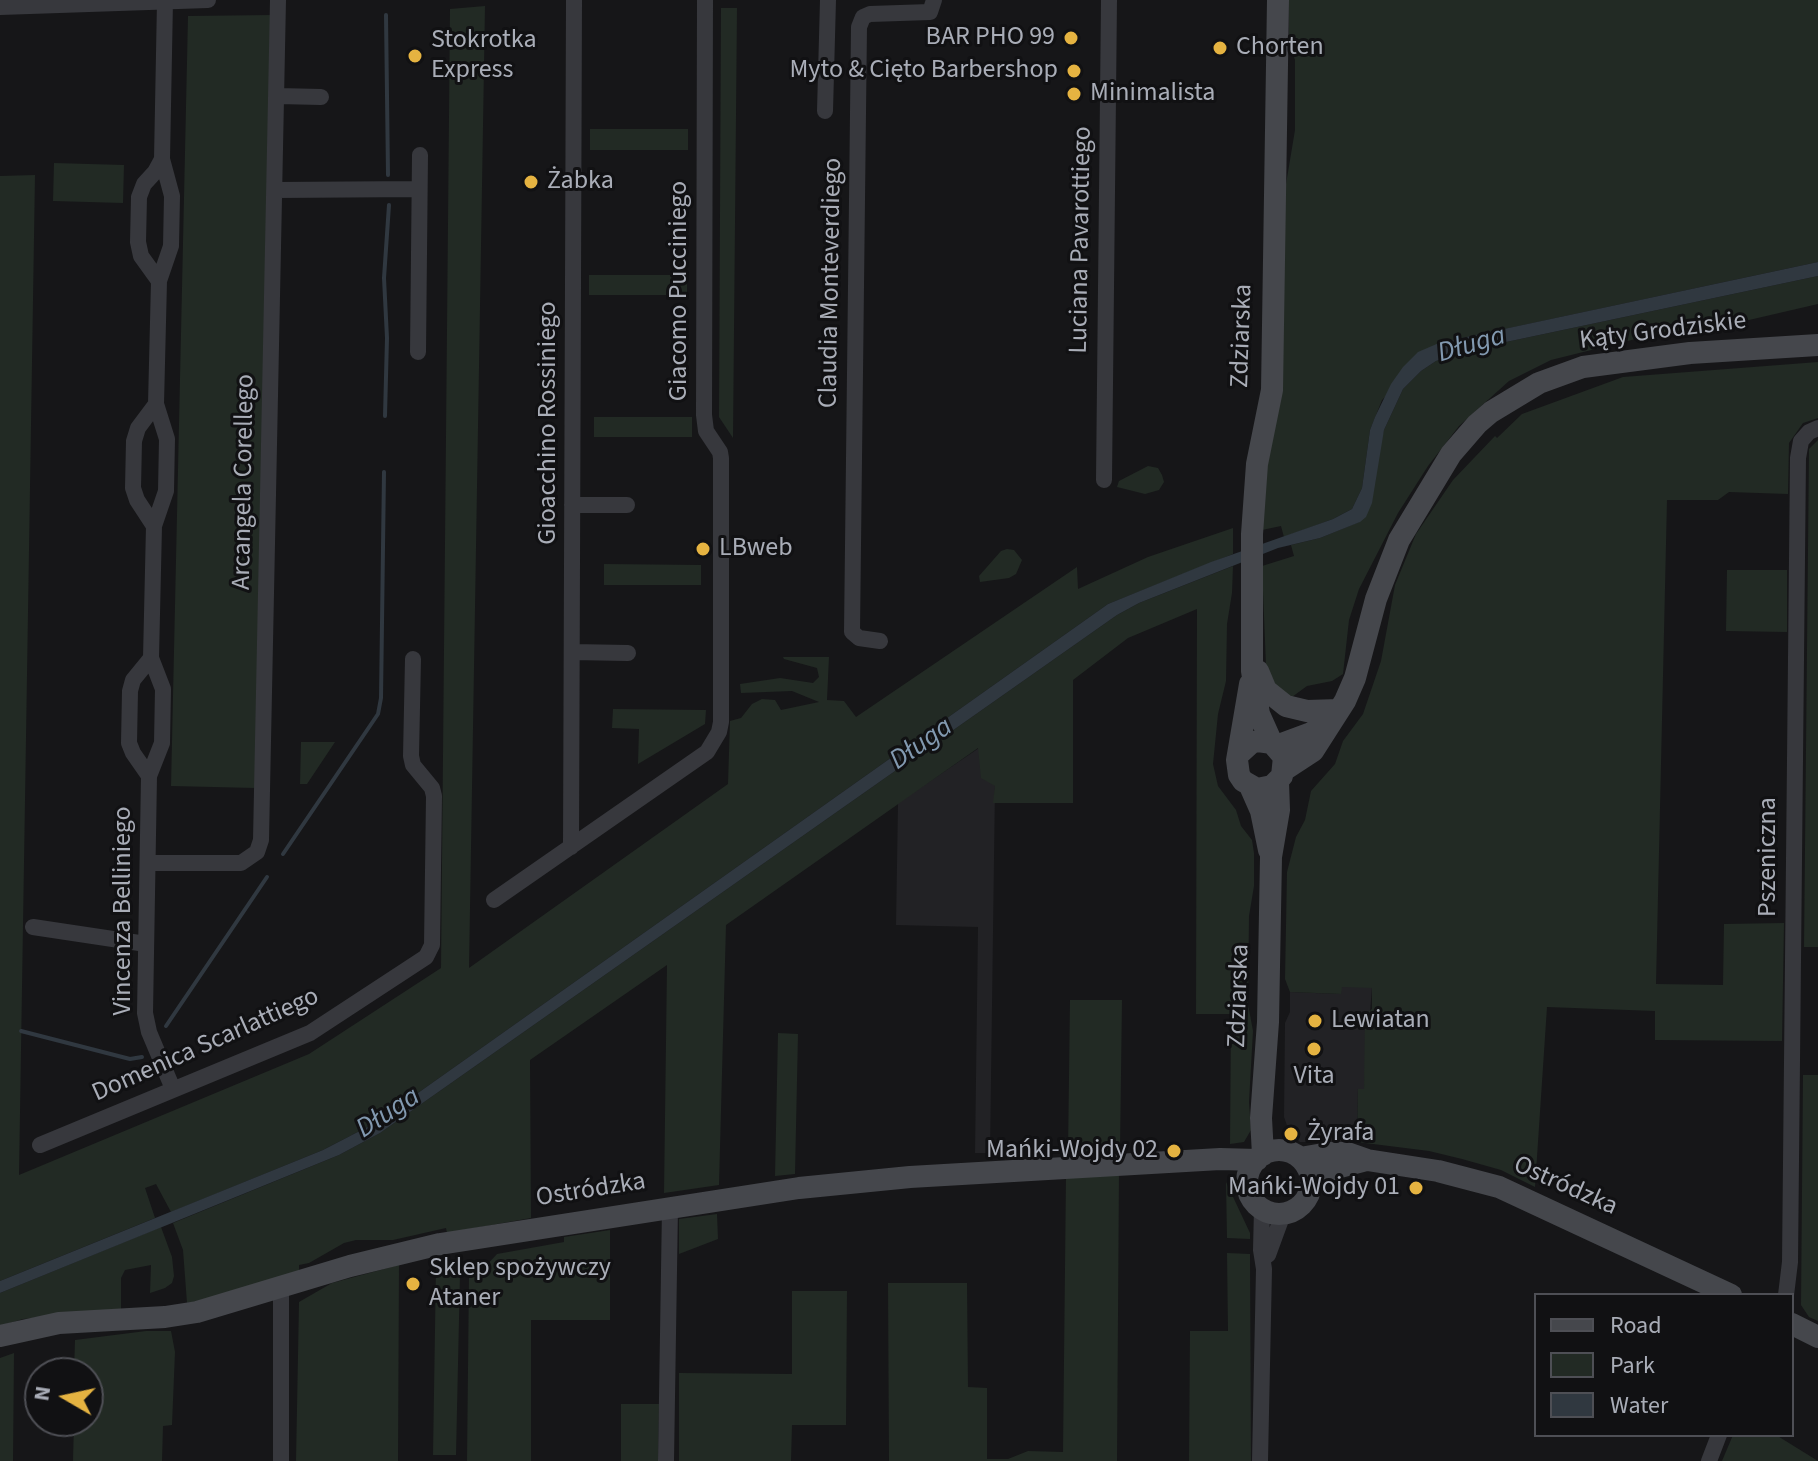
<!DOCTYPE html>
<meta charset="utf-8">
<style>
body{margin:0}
#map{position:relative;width:1818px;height:1461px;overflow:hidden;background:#161618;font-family:"Source Sans 3",sans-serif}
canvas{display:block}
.legend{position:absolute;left:1534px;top:1293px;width:260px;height:144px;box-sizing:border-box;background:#111113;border:2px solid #4e4f55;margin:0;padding:10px 14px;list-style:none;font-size:24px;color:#a9adb7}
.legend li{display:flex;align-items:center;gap:16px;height:40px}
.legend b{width:40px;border:2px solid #4e4f55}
.north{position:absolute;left:24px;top:1357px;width:80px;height:80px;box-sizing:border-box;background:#111113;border:2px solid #4e4f55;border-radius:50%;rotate:279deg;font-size:22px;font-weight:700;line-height:32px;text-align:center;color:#a9adb7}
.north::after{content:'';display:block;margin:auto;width:28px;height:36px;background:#e5b341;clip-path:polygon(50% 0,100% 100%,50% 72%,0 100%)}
</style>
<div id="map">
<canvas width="1818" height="1461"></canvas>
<ul class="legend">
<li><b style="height:10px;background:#45474c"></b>Road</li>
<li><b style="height:22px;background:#222a24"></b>Park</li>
<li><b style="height:22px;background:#303840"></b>Water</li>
</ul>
<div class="north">N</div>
</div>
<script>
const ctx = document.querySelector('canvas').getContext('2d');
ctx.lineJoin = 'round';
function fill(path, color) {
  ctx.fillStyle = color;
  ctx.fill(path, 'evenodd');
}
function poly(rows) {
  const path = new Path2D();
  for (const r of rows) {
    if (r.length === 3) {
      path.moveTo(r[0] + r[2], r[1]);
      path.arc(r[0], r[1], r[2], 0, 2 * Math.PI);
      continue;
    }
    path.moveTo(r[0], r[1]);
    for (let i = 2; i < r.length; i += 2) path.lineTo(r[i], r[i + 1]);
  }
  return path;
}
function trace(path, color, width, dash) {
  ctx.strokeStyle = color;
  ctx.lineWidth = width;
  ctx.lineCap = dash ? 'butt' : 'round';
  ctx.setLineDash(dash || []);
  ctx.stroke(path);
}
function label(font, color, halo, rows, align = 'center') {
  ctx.font = font + ' "Source Sans 3",sans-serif';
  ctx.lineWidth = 6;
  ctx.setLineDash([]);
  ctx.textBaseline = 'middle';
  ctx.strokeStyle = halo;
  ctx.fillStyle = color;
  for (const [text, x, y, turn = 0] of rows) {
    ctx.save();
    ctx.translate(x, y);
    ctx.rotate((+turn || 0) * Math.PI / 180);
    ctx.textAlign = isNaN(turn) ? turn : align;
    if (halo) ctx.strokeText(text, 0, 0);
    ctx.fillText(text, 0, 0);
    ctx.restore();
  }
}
fill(poly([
 [979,748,995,786,990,1153,975,1153,978,927,896,925,898,803],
 [1341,986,1372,987,1364,1089,1358,1089,1357,1142,1300,1142,1289,1131,1284,1117,1285,1023,1290,1012,1290,992,1341,994]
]), '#222225');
fill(poly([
 [1289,0,1818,0,1818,262,1439,343,1382,400,1370,430,1362,488,1352,509,1333,519,1284,537,1281,526,1262,530,1285,190,1295,130,1295,60,1289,41],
 [485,6,469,968,728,784,730,721,741,718,752,704,762,699,775,700,781,710,819,702,792,691,741,693,740,684,780,678,813,683,819,677,817,668,784,659,783,657,829,657,827,700,844,701,856,717,1077,567,1078,589,1148,557,1233,528,1233,554,1108,604,377,1122,323,1150,171,1212,156,1184,145,1188,155,1218,0,1281,0,176,35,175,19,1175,309,1054,441,968,450,9],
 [721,8,737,8,733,438,719,417],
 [272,15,255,788,171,786,188,16],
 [590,129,688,129,688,150,590,150],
 [54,163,124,165,123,203,53,201],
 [589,275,687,275,687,295,589,295],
 [1818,276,1818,304,1680,336,1668,331,1551,360,1509,381,1459,426,1428,466,1398,513,1359,589,1349,620,1343,674,1332,681,1307,686,1292,697,1280,694,1266,666,1262,566,1294,556,1291,545,1320,538,1359,522,1384,430,1403,389,1421,371,1436,361,1473,349],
 [1818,362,1818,418,1803,423,1789,443,1788,494,1729,492,1718,500,1667,500,1656,984,1723,985,1724,924,1784,923,1782,1041,1655,1040,1655,1011,1547,1007,1535,1187,1501,1170,1462,1159,1429,1151,1357,1142,1358,1089,1364,1089,1365,1015,1372,1009,1372,988,1342,987,1341,994,1290,992,1285,979,1287,872,1296,837,1305,820,1311,791,1335,764,1343,741,1363,714,1381,661,1395,585,1416,534,1453,480,1495,436,1497,438,1522,414,1623,377],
 [594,417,692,417,692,437,594,437],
 [1818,440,1818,947,1804,947,1809,449],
 [1148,466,1158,468,1162,475,1164,482,1159,490,1145,494,1117,487,1119,481],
 [1007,549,1014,550,1022,560,1016,574,1009,578,980,582,979,576,1001,551],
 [604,564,701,565,701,585,604,585],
 [1233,566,1232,593,1227,624,1226,681,1218,714,1213,764,1218,786,1236,810,1241,826,1252,840,1254,853,1254,886,1249,916,1248,1004,1253,1031,1249,1102,1251,1130,1244,1142,1230,1144,1231,1014,1196,1014,1197,609,1128,638,1073,680,1073,803,993,803,995,786,981,778,978,748,726,925,719,1185,664,1193,667,965,530,1060,531,1218,447,1233,446,1228,393,1240,356,1240,344,1243,309,1263,299,1265,299,1271,205,1300,187,1303,183,1250,173,1223,339,1155,380,1133,1117,615,1139,603],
 [1727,570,1787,570,1787,632,1726,631],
 [613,709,706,710,705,724,638,764,639,729,612,728],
 [301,742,335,742,307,784,300,784],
 [1070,1000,1122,1000,1120,1150,1068,1152],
 [778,1033,798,1034,795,1174,775,1176],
 [1803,1075,1818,1075,1818,1321,1809,1317,1801,1305],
 [1119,1171,1117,1461,889,1461,888,1283,967,1283,968,1387,987,1388,987,1459,1008,1459,1028,1451,1063,1452,1066,1175],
 [1226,1182,1250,1233,1250,1239,1227,1238],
 [717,1214,718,1239,679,1254,679,1219],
 [161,1227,172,1257,174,1276,172,1283,165,1288,150,1293,151,1265,125,1270,121,1278,121,1309,23,1319,0,1326,0,1293],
 [610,1230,610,1320,531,1320,531,1461,467,1461,469,1274,483,1273,484,1268,497,1254,564,1242,564,1237],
 [1227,1253,1250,1254,1251,1461,1189,1461,1190,1331,1228,1331],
 [449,1264,460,1271,460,1274,456,1455,433,1455,436,1266],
 [399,1265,398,1461,296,1461,299,1302,332,1283],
 [792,1291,847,1291,846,1425,792,1425,791,1461,679,1461,679,1373,792,1374],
 [146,1331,171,1331,175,1352,172,1425,163,1426,162,1461,73,1461,74,1421,88,1421,88,1373,74,1373,75,1340],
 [14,1353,13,1461,0,1461,0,1358],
 [621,1404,659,1404,658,1461,621,1461],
 [1733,1435,1776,1435,1818,1461,1722,1461]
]), '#222a24');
fill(poly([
 [1818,262,1818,276,1473,349,1436,361,1421,371,1403,389,1384,430,1372,503,1366,517,1360,522,1320,538,1278,548,1139,603,1117,615,380,1133,339,1155,0,1293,0,1281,323,1150,377,1122,1108,604,1211,562,1333,519,1352,509,1362,488,1370,430,1375,417,1391,384,1403,367,1418,352,1439,343,1471,336]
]), '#303840');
trace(poly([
 [386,15,388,175],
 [385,416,387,338,384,278,389,205],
 [283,854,378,714,381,698,384,472],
 [166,1026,267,877],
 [21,1031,130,1059,142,1057]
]), '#303840', 4);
trace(poly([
 [165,1,162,159,172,196,171,246,159,281,156,404,167,439,166,491,154,526,151,658,163,689,162,743,149,776,145,1013,149,1032,173,1089],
 [0,7,208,0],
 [278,96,321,97],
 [825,111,828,0],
 [276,190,419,189],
 [159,281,141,256,138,242,139,197,144,184,155,172,162,159],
 [418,352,420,155],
 [1104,480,1109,0],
 [572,505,627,505],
 [154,526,137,500,133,488,134,441,138,428,156,404],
 [880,641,859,638,852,632,859,27,863,17,870,14,930,12,934,0],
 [572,652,628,653],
 [149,776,133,753,129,743,130,691,133,680,151,658],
 [571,847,574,0],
 [148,863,241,863,257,852,261,840,278,0],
 [494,900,707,752,719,732,721,722,721,458,720,452,706,431,704,415,705,0],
 [33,927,146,944],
 [40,1145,310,1033,426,957,432,945,434,796,432,788,413,765,411,756,413,659],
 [1268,1255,1283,1214],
 [281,1287,281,1461],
 [1786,1295,1790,1262,1798,458,1801,441,1809,432,1818,428],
 [666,1461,670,1207],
 [1260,1461,1264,1269,1261,1250,1262,1209],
 [1709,1461,1719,1435]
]), '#37383d', 16);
trace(poly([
 [1258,671,1266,690,1286,706,1307,711,1339,710],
 [1272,743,1259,714,1252,671,1252,534,1257,464,1272,390,1278,0],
 [1276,746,1311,733,1328,722],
 [1240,753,1251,743,1258,741,1272,743,1284,757,1282,776,1272,786,1257,789,1243,781,1239,775,1237,760,1250,684],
 [1284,770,1313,751,1345,701,1355,678,1376,599,1399,540,1451,454,1477,424,1491,412,1539,383,1583,367,1690,353,1818,345],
 [1250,786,1261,811,1269,850],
 [1279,1182,32],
 [1263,1155,1261,1118,1268,1022,1271,857,1279,810,1278,782],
 [1300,1158,1329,1153,1347,1153,1367,1160,1438,1171,1499,1187,1731,1295],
 [1311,1180,1332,1169,1366,1160],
 [1792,1324,1818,1337],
 [0,1336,59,1323,165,1317,197,1312,350,1266,440,1244,799,1188,910,1177,1220,1159,1257,1160]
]), '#45474c', 22);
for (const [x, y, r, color] of [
 [1071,38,8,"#e5b341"],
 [1220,48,8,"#e5b341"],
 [415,56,8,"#e5b341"],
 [1074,71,8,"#e5b341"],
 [1074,94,8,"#e5b341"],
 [531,182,8,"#e5b341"],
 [703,549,8,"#e5b341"],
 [1315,1021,8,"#e5b341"],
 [1314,1049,8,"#e5b341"],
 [1291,1134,8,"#e5b341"],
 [1174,1151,8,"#e5b341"],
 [1416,1188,8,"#e5b341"],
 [413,1284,8,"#e5b341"]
]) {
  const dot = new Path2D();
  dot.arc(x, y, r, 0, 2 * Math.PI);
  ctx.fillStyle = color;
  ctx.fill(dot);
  trace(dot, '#111113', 3);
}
label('26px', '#a9adb7', '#111113', [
 ["BAR PHO 99",1055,38,"right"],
 ["Stokrotka",431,41],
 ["Express",431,71],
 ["Chorten",1236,48],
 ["Myto & Cięto Barbershop",1058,71,"right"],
 ["Minimalista",1090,94],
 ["Żabka",547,182],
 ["LBweb",719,549],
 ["Lewiatan",1331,1021],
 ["Vita",1314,1077,"center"],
 ["Żyrafa",1307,1134],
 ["Mańki-Wojdy 02",1158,1151,"right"],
 ["Mańki-Wojdy 01",1400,1188,"right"],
 ["Sklep spożywczy",429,1269],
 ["Ataner",429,1299]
], 'left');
label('26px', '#a9adb7', '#111113', [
 ["Luciana Pavarottiego",1082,240,-89],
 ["Claudia Monteverdiego",832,283,-89],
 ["Giacomo Pucciniego",680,291,-90],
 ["Kąty Grodziskie",1663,332,-7],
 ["Zdziarska",1243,336,-88],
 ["Gioacchino Rossiniego",549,423,-90],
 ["Arcangela Corellego",245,482,-89],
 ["Pszeniczna",1769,857,-90],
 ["Vincenza Belliniego",124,911,-90],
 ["Zdziarska",1240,996,-88],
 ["Domenica Scarlattiego",206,1046,-24],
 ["Ostródzka",1565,1187,24],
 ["Ostródzka",591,1191,-9]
]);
label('italic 28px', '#8299b0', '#111113', [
 ["Długa",1472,346,-16],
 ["Długa",922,745,-35],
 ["Długa",389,1114,-33]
]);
</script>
